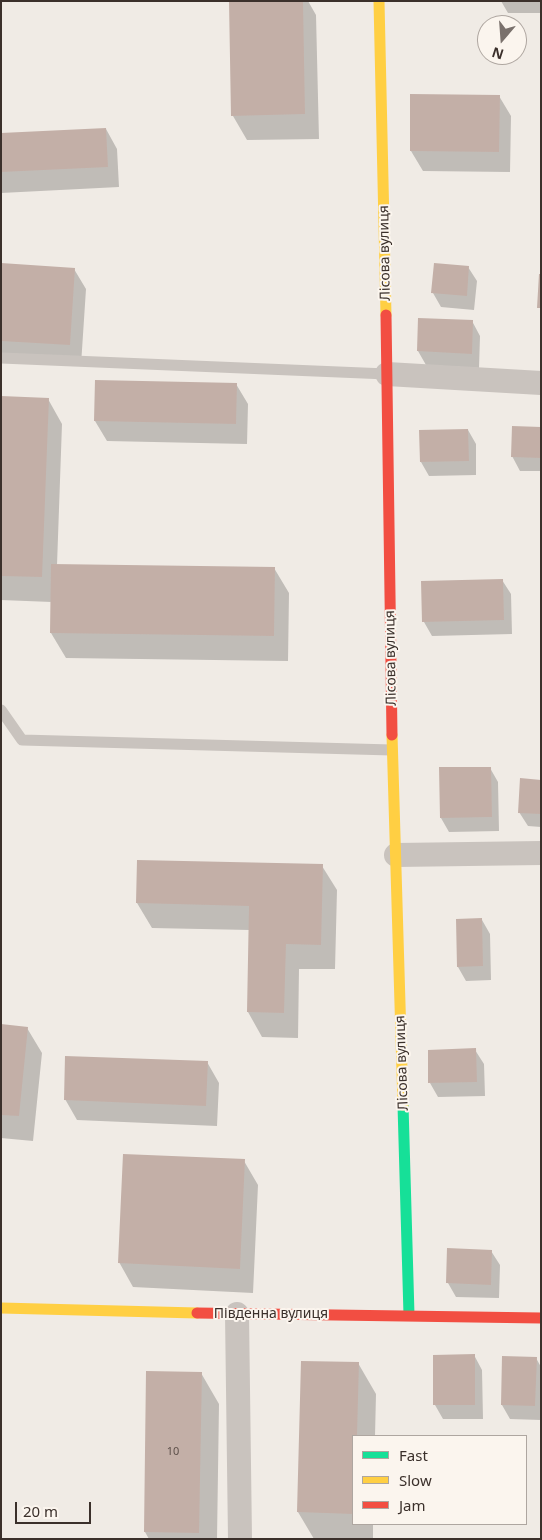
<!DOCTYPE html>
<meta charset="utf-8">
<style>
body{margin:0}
#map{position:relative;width:542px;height:1540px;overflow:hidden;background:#f0ebe5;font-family:"Noto Sans",sans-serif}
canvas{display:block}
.frame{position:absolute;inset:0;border:2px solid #3b302b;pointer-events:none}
.legend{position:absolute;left:352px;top:1435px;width:175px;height:90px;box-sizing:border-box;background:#fbf5ee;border:1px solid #aea6a0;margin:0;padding:6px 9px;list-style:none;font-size:15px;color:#3b302b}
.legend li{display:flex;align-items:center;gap:10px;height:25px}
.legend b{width:25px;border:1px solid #aea6a0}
.north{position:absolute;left:477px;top:15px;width:50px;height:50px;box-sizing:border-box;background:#fbf5ee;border:1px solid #aea6a0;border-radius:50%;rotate:198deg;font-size:14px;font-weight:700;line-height:20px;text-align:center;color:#3b302b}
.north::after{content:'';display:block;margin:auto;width:18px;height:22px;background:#7a716c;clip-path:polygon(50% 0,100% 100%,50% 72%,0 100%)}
.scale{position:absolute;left:15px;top:1502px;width:76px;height:22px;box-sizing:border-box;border:2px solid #3b302b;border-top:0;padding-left:6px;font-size:15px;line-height:18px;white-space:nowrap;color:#3b302b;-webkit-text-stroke:4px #fbf5ee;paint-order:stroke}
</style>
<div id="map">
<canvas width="542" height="1540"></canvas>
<div class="frame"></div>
<ul class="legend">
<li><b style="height:6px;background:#16e098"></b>Fast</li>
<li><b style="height:6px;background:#ffcf43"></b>Slow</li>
<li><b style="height:6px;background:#f24e42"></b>Jam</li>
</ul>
<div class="north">N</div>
<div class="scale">20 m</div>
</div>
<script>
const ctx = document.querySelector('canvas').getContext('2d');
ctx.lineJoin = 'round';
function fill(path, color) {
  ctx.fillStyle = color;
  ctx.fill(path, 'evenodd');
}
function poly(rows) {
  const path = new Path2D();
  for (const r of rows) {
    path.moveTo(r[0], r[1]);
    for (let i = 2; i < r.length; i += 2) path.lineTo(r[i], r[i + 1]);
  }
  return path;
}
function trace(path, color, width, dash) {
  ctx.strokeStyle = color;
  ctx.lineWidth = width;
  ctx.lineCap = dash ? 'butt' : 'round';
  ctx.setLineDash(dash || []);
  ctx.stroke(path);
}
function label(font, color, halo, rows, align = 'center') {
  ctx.font = font + ' "Noto Sans",sans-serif';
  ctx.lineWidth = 4;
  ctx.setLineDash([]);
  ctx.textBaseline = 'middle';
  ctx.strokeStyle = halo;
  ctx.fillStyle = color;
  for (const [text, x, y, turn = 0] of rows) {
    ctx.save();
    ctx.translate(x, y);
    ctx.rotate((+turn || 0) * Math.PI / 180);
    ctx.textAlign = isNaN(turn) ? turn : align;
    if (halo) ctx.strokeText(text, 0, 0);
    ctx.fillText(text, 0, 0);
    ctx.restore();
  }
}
fill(poly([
 [230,1,308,1,316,15,319,139,247,140,233,116],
 [501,1,541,1,541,13,508,13],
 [411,96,499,96,511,116,510,172,423,171,411,151],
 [106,129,117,149,119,187,1,193,1,134],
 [1,264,74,269,86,289,81,365,1,360],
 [468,267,477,281,474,310,441,307,433,293],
 [419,319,472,321,480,336,479,368,426,365,418,351],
 [236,384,248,404,247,444,107,441,95,421],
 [1,397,48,399,62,424,57,565,274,568,289,593,288,661,66,658,51,633,52,602,1,600],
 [541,428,541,471,520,471,512,456],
 [468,430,476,444,476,475,429,476,421,462],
 [502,580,511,594,512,634,432,636,424,622,422,582],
 [490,768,498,782,499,831,449,832,441,818],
 [541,781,541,827,528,826,519,812],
 [138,861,322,866,337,890,335,969,299,969,298,1038,262,1037,248,1012,250,930,152,928,137,903],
 [482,920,490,934,491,980,466,981,458,967],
 [1,1025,27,1028,42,1053,33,1141,1,1138],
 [475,1050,484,1064,485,1096,438,1097,430,1083],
 [207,1062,219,1083,217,1126,77,1120,65,1099],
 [244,1161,258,1185,253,1293,133,1287,119,1262],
 [491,1251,500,1265,499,1298,456,1297,448,1283],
 [474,1355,482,1370,483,1419,443,1419,435,1405,434,1356],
 [536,1358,541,1367,541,1420,510,1419,502,1405],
 [358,1363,376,1394,375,1436,353,1436,353,1524,373,1524,373,1539,314,1539,298,1512],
 [201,1373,219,1404,217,1539,149,1539,145,1532]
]), '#0003');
fill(poly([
 [229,1,303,1,305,114,231,116],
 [410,94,500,95,499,152,410,151],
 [106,128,108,167,1,172,1,133],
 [1,263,75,268,70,345,1,341],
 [434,263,469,266,467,296,431,293],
 [539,274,541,274,541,308,537,308],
 [418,318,473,320,472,354,417,351],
 [95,380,237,383,236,424,94,421],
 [1,396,49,398,42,577,1,576],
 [512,426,541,427,541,458,511,457],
 [468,429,469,461,420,462,419,430],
 [51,564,275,567,274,636,50,633],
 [503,579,504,620,422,622,421,581],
 [439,767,491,767,492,817,440,818],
 [520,778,541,780,541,814,518,813],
 [137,860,323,864,321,945,286,944,284,1013,247,1012,249,906,136,903],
 [482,918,483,966,457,967,456,919],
 [1,1024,28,1027,19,1116,1,1115],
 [476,1048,477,1082,428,1083,428,1050],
 [65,1056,208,1061,206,1106,64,1100],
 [123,1154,245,1159,240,1269,118,1263],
 [447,1248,492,1250,491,1285,446,1283],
 [475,1354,475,1405,433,1405,433,1355],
 [502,1356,537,1357,535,1406,501,1405],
 [301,1361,359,1362,357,1436,353,1436,353,1514,297,1512],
 [146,1371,202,1372,199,1533,144,1532]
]), '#c3afa7');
trace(poly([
 [1,358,387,374],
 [1,710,22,740,392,750]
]), '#c9c3be', 11);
trace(poly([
 [387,374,541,383],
 [396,855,541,853],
 [237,1314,240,1539]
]), '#c9c3be', 24);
trace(poly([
 [403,1105,409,1315]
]), '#16e098', 11);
trace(poly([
 [379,1,386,315],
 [392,735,403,1105],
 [1,1308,197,1313]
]), '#ffcf43', 11);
trace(poly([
 [386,315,392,735],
 [197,1313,541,1318]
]), '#f24e42', 11);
label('11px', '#5d504a', null, [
 ["10",173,1452]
]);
label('14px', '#3b302b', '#fbf5ee', [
 ["Лісова вулиця",385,253,-91],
 ["Лісова вулиця",391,658,-91],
 ["Лісова вулиця",402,1063,-92],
 ["Південна вулиця",271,1314]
]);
</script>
